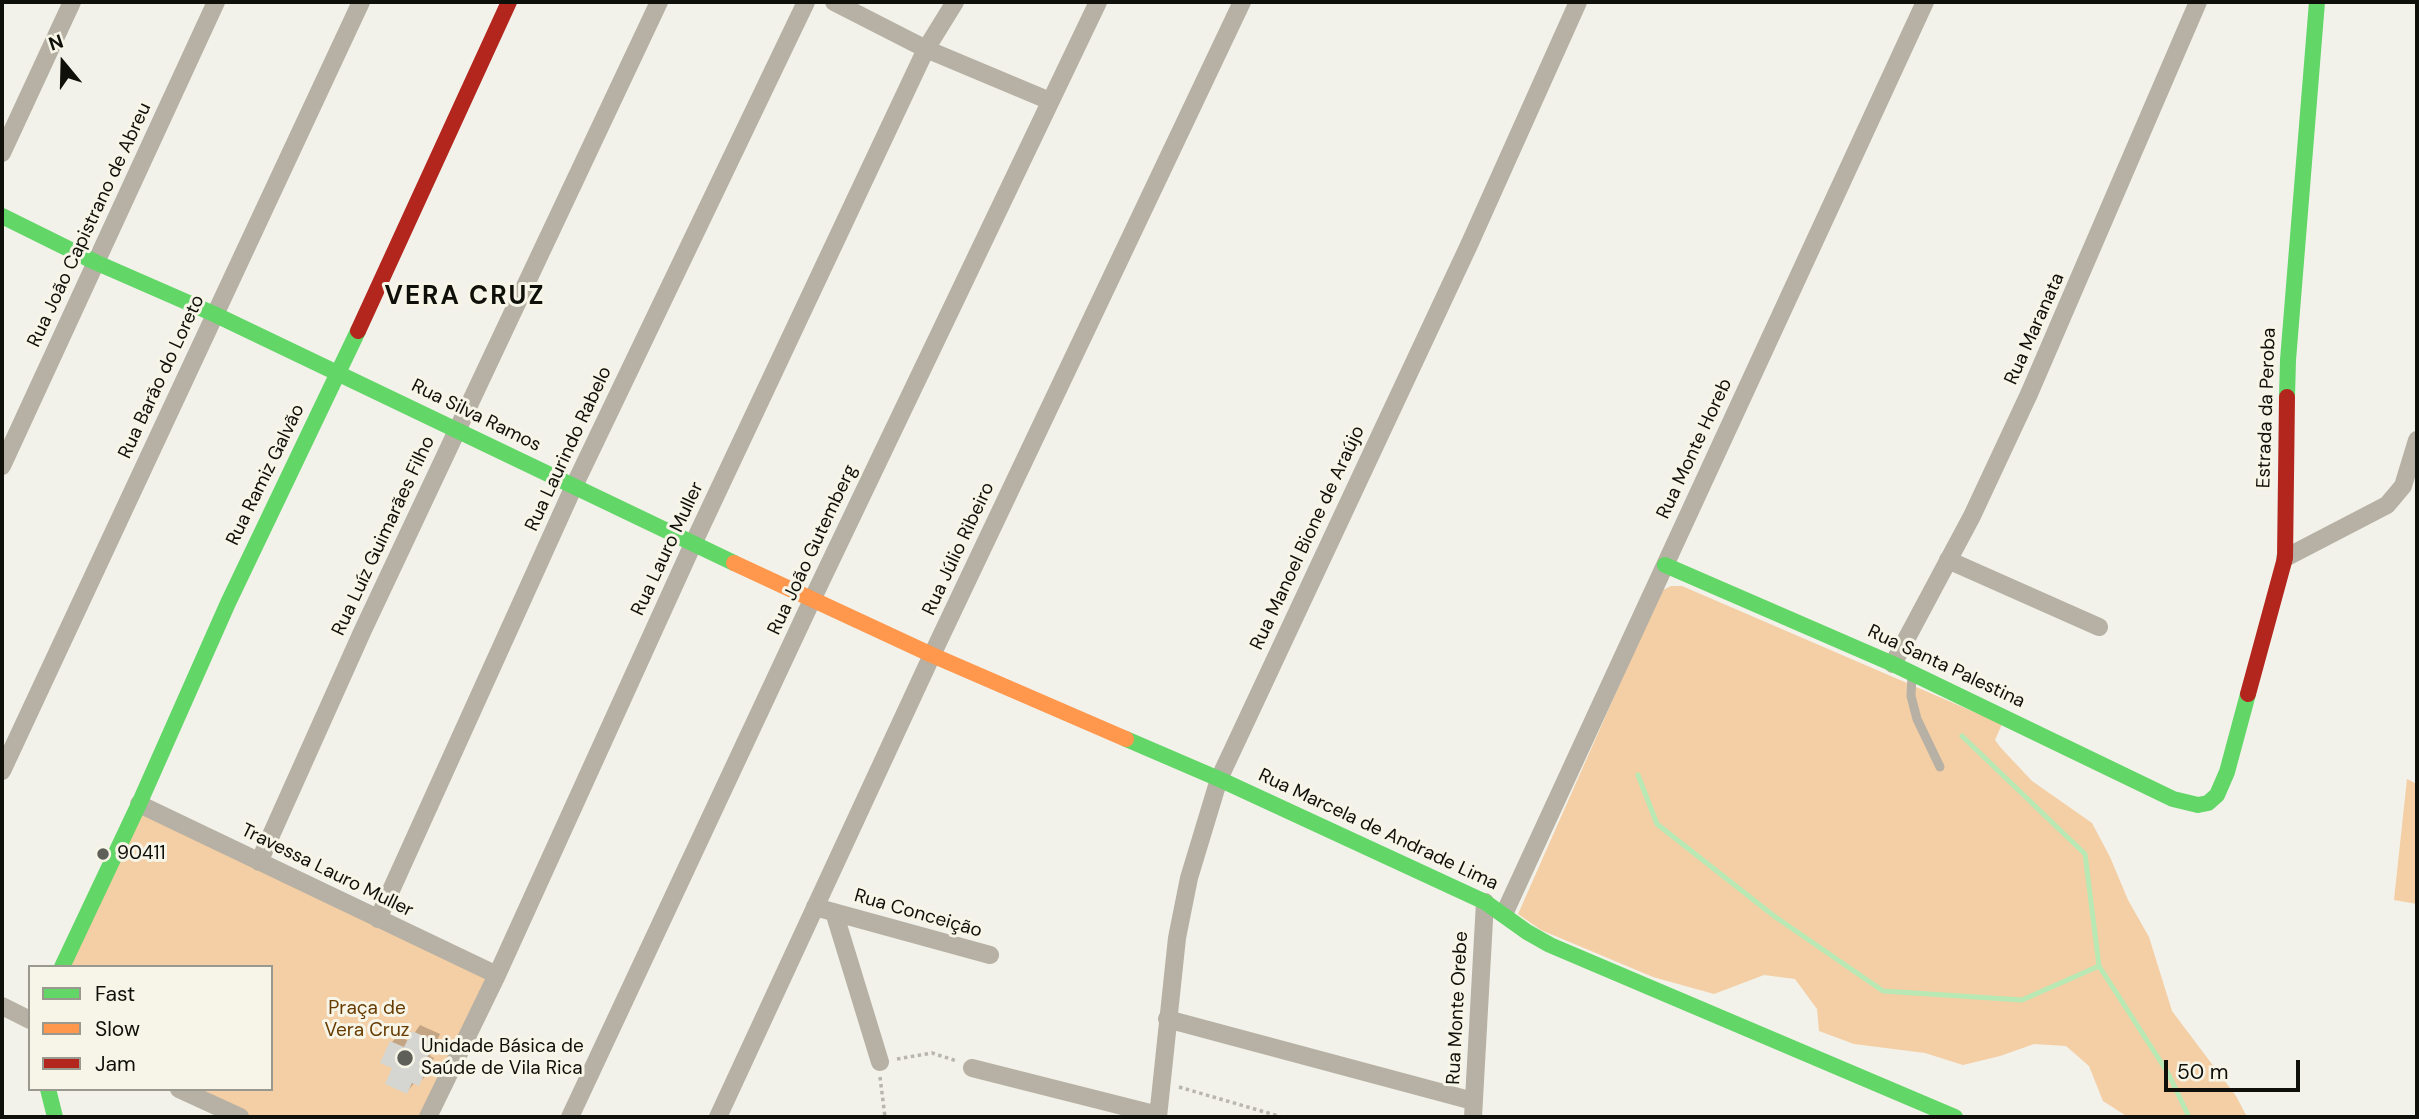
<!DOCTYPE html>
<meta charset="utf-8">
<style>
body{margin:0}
#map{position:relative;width:2419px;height:1119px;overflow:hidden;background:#f2f2ea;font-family:"DM Sans",sans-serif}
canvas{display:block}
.frame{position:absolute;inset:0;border:4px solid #10100b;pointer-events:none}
.legend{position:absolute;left:28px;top:965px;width:245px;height:126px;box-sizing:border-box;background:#f6f5e7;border:2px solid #9a998f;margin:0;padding:9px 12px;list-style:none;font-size:21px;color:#10100b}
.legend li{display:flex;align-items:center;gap:14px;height:35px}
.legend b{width:35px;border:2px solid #9a998f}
.north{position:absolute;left:28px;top:28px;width:70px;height:70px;-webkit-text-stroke:5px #f6f5e7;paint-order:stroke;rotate:341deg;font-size:19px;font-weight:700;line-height:28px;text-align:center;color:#10100b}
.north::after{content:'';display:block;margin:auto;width:24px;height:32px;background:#10100b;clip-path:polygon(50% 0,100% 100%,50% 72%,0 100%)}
.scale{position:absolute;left:2164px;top:1060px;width:136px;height:32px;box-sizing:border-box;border:4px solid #10100b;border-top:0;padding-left:9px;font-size:21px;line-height:24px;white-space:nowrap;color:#10100b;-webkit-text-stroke:5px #f6f5e7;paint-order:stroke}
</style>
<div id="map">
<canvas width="2419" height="1119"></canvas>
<div class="frame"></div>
<ul class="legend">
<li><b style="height:9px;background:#63d668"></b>Fast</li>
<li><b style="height:9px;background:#ff974d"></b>Slow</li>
<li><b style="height:9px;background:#b3261e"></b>Jam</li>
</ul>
<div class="north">N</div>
<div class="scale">50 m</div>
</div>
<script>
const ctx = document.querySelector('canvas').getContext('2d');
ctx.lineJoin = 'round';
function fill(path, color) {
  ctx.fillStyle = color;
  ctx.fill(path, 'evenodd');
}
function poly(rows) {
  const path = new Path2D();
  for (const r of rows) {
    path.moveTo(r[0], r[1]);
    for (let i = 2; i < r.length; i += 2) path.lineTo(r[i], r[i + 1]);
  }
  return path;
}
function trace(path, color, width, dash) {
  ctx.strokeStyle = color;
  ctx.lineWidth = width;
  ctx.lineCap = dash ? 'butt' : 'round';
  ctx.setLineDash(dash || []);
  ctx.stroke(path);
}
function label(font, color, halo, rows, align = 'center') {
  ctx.font = font + ' "DM Sans",sans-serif';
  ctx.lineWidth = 6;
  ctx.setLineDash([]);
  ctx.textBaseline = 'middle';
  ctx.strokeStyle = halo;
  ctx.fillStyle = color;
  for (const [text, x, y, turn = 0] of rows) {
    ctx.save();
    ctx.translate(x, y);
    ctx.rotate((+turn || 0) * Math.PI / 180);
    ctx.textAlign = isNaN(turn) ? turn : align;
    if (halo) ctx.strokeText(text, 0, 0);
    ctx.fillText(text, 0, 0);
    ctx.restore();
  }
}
fill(poly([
 [1671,586,1682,586,2002,724,1995,740,2001,748,2032,781,2092,823,2110,857,2128,900,2149,937,2172,1011,2236,1096,2247,1117,2128,1117,2103,1101,2089,1066,2066,1046,2034,1044,2000,1056,1963,1065,1925,1053,1854,1044,1819,1031,1817,1009,1795,979,1764,975,1714,994,1653,977,1541,930,1518,914,1661,591],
 [2407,779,2417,784,2417,904,2394,900],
 [139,804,497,975,428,1117,244,1117,182,1089,271,1089,271,967,62,967]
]), '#f4cea4');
fill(poly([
 [420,1025,440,1034,430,1056,434,1058,425,1077,418,1083,415,1082,407,1092,394,1067,392,1042,398,1036,409,1041]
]), '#0003');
trace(poly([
 [1962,736,2085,854,2099,966,2168,1073,2189,1117],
 [1638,775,1657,824,1774,916,1883,991,2022,1000,2099,966]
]), '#b8e9b4', 5);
fill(poly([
 [412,1031,435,1041,425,1062,429,1064,419,1086,412,1083,407,1094,385,1084,392,1068,380,1063,390,1041,404,1047]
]), '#d5d6d1');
trace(poly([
 [897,1059,932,1053,957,1061],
 [880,1077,885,1117],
 [1179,1087,1282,1117]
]), '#b8b6ad', 3.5, [3.5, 3.5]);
trace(poly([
 [1912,675,1911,696,1917,719,1940,767]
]), '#b6b1a4', 9);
trace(poly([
 [834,2,926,49,1050,101],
 [2,153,72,2],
 [2,466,216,2],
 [2285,558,2387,505,2403,486,2417,440],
 [1948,560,2099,627],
 [1893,664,1972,516,2029,394,2198,2],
 [2,771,361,2],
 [139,804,497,975],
 [259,862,363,630,659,2],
 [815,907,990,955],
 [834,912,880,1062],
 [1504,914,1925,2],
 [378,919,574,486,806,2],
 [2,1006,30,1020],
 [1167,1019,1473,1101],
 [972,1068,1158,1115],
 [179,1089,240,1117],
 [428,1117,497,975,693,544,926,49,955,2],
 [570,1117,812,600,1098,2],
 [718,1117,932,655,1242,2],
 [1158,1117,1177,938,1189,878,1219,779,1469,245,1578,2],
 [1473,1117,1485,902]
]), '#b6b1a4', 18);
trace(poly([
 [2,216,95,262,214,314,734,563],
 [2287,397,2288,360,2317,2],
 [1665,565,1893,664,2173,799,2198,805,2208,803,2217,795,2227,772,2248,694],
 [1126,739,1219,779,1485,902,1527,932,1550,945,1955,1117],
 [62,967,139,804,228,603,358,331],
 [48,1089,55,1117]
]), '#63d668', 16);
trace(poly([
 [734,563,932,655,1126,739]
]), '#ff974d', 16);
trace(poly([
 [358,331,509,2],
 [2248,694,2285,558,2287,397]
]), '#b3261e', 16);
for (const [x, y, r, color] of [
 [103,854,7,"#5f5f59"],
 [405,1058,9,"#5f5f59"]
]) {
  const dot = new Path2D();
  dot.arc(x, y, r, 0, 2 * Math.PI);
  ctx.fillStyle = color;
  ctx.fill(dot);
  trace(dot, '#f6f5e7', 2.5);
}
label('19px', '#10100b', '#f6f5e7', [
 ["Rua João Capistrano de Abreu",90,225,-65],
 ["Rua Maranata",2035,329,-66],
 ["Rua Barão do Loreto",162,377,-65],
 ["Estrada da Peroba",2267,408,-88],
 ["Rua Silva Ramos",476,416,26],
 ["Rua Laurindo Rabelo",569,449,-65],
 ["Rua Monte Horeb",1695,449,-65],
 ["Rua Ramiz Galvão",266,475,-64],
 ["Rua Luíz Guimarães Filho",384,536,-65],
 ["Rua Manoel Bione de Araújo",1308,538,-65],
 ["Rua Lauro Muller",668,549,-65],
 ["Rua Júlio Ribeiro",959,549,-65],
 ["Rua João Gutemberg",813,550,-65],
 ["Rua Santa Palestina",1946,667,25],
 ["Rua Marcela de Andrade Lima",1378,830,25],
 ["Travessa Lauro Muller",327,871,26],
 ["Rua Conceição",918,914,16],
 ["Rua Monte Orebe",1458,1008,-87]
]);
label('19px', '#10100b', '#f6f5e7', [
 ["90411",117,854],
 ["Unidade Básica de",421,1047],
 ["Saúde de Vila Rica",421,1069]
], 'left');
label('19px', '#673b00', '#f6f5e7', [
 ["Praça de",367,1009],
 ["Vera Cruz",367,1031]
]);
ctx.letterSpacing = '2px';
label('bold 26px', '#10100b', '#f6f5e7', [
 ["VERA CRUZ",465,297]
]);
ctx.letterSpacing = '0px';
</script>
